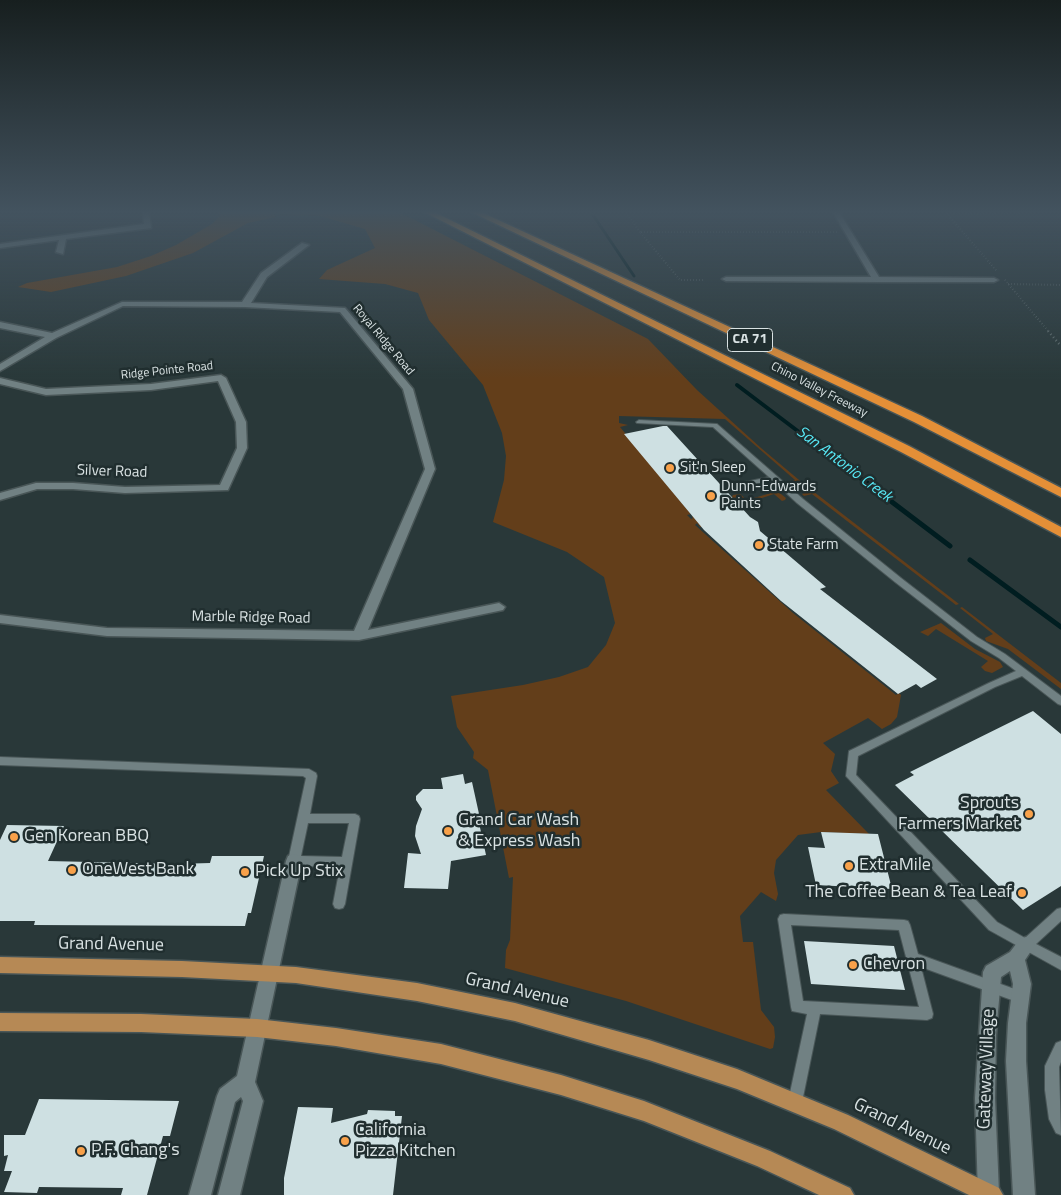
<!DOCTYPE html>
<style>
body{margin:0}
canvas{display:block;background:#293839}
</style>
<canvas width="1061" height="1195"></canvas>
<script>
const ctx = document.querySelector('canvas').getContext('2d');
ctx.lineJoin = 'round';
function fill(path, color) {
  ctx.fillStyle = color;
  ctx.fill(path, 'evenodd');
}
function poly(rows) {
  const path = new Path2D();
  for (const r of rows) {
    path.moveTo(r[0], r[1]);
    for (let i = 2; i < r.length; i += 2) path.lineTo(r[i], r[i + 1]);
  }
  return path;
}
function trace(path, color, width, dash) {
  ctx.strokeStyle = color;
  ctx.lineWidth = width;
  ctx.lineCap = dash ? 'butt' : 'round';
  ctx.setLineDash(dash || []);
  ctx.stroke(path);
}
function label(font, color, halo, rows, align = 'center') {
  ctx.font = font + ' "Titillium Web",sans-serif';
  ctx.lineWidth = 5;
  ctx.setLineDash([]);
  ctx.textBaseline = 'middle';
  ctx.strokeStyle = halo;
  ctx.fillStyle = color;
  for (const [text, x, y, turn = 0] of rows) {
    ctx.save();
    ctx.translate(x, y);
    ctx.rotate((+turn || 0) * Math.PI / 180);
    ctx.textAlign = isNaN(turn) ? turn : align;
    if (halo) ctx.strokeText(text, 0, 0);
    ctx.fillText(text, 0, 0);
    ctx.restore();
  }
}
fill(poly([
 [219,212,399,212,648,339,697,390,761,448,805,485,959,604,956,605,812,494,804,496,802,494,808,491,800,485,792,487,787,483,795,480,725,419,619,416,619,423,628,425,620,427,691,514,687,515,691,519,693,518,692,516,718,510,716,522,700,527,697,523,695,525,793,613,896,695,899,693,901,695,897,717,891,724,882,729,868,718,823,743,835,754,831,771,839,783,826,790,869,834,821,832,798,835,776,860,774,873,778,894,776,901,761,892,740,916,743,942,753,942,761,1010,774,1027,775,1037,773,1048,770,1049,626,1001,505,968,506,950,510,940,513,877,509,878,488,770,473,758,474,752,457,727,451,696,523,685,559,677,588,667,606,645,615,623,604,577,567,552,493,522,504,480,506,456,502,433,483,385,429,320,418,293,385,284,319,279,327,270,375,248,365,229,320,216,274,214,276,217,248,223,193,253,126,276,51,292,18,287,27,283,117,267,151,256,176,245,212,224,220,216],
 [767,483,786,498,785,500,782,501,774,494,750,502,753,505,739,505,732,497,733,495,740,494,747,500,771,493,763,485],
 [962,607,1061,683,1061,689,1008,649,986,641,985,638,993,634,960,608],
 [941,623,975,649,1000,662,1003,667,992,673,985,671,981,667,988,661,936,629,928,636,920,632]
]), '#633e1a');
trace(poly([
 [591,212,634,276]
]), '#001d20', 3);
trace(poly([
 [737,385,865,482]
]), '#001d20', 4);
trace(poly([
 [863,480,950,546],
 [970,560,1061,627]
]), '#001d20', 5);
fill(poly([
 [663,426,667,426,750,517,758,522,760,531,826,587,820,589,937,679,921,688,916,684,898,694,781,601,704,530,624,434],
 [1033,711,1061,734,1061,886,1023,910,895,785,914,775,910,772,932,761],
 [463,774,465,784,472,782,481,823,479,823,486,855,451,861,448,889,404,888,408,853,421,854,415,836,416,826,422,809,416,800,416,796,423,789,443,789,441,778],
 [7,825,64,826,48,861,177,864,210,863,212,856,264,856,251,913,248,913,245,926,34,925,35,921,0,921,0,840],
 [821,832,878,834,892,889,816,885,808,847,825,848],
 [804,941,894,946,905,990,811,984],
 [39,1099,179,1101,170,1136,163,1136,147,1195,121,1195,123,1188,39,1187,37,1193,4,1192,12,1171,4,1171,8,1155,4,1156,4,1135,25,1135],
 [298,1107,333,1108,331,1123,367,1114,368,1110,395,1111,395,1116,402,1116,393,1195,284,1195,284,1178]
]), '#cee0e2');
const lane = poly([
 [639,420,717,424,803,499,901,578,977,637,1005,654,1061,696,1061,705,1058,704,1022,676,995,687,858,756,856,775,997,922,1025,938,1057,909,1061,908,1061,921,1036,944,1061,957,1061,970,989,930,846,776,849,751,989,683,1016,671,999,658,971,641,895,582,797,503,772,480,744,487,741,487,740,485,741,483,769,477,713,427,637,423,636,422,639,420],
 [0,757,309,769,316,773,317,776,310,814,355,814,359,816,360,819,345,904,343,908,339,909,335,908,333,904,340,867,294,866,290,864,288,861,306,778,303,776,0,765,0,757],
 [308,823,349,823,342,857,301,856,308,823],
 [784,914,904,920,908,921,910,925,918,954,1020,991,1025,993,1026,997,1025,1001,1020,1003,921,967,933,1014,932,1018,927,1020,820,1014,802,1102,800,1107,795,1109,790,1107,788,1102,807,1014,792,1011,791,1007,778,919,780,915,784,914],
 [791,925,899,930,919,1007,803,1001,791,925],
 [1061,1041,1061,1062,1059,1067,1061,1135,1056,1133,1049,1119,1045,1090,1045,1066,1056,1043,1061,1041]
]);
const street = poly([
 [143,212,149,212,151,228,66,239,63,254,56,252,59,240,0,248,0,244,144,224,143,212],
 [833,212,839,212,879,277,994,278,998,280,994,282,877,282,726,281,722,279,726,277,871,277,833,212],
 [302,243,309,245,267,277,251,303,345,308,413,389,435,469,368,630,499,603,505,607,503,610,359,640,107,636,0,623,0,615,107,628,354,631,425,469,403,389,340,312,245,307,123,306,56,338,0,371,0,364,45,337,0,328,0,322,52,333,122,302,242,302,261,273,302,243],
 [221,375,226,378,246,422,247,448,228,490,125,493,73,489,37,489,0,500,0,493,36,483,73,483,125,487,220,485,237,448,236,422,218,381,151,390,46,395,0,384,0,378,46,389,151,384,221,375],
 [294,854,300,856,302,861,255,1082,263,1101,240,1195,218,1195,243,1101,241,1097,235,1102,211,1195,189,1195,217,1096,220,1089,237,1076,286,861,288,856,294,854],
 [1026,937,1032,939,1035,945,1025,960,1031,984,1026,1023,1026,1061,1035,1195,1013,1195,1006,1061,1008,1023,1013,984,1010,971,1001,977,996,1035,995,1098,999,1193,998,1195,978,1195,975,1098,983,972,986,966,1010,952,1020,939,1026,937]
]);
const primary = poly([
 [0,957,182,961,296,967,417,983,515,1003,649,1040,737,1069,848,1115,999,1188,1003,1195,969,1195,834,1129,737,1089,649,1060,515,1021,417,1001,296,983,182,977,0,973,0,957],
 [0,1013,141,1014,257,1019,336,1028,441,1044,561,1075,644,1101,770,1151,850,1188,854,1195,819,1195,757,1166,644,1121,561,1095,441,1064,336,1046,257,1037,141,1032,0,1031,0,1013]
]);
const highway = poly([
 [424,212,434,212,909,446,1061,527,1061,537,901,452,424,212],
 [471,212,481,212,922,416,1061,488,1061,497,914,422,471,212]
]);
trace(lane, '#495657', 2);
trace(street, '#495657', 3);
trace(primary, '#495657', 3);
trace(highway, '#495657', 3);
trace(poly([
 [626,212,640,232],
 [996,270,947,214,1061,212],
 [703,280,680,280,640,232,837,232],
 [1005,280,1049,332],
 [1008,284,1061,285]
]), '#647172', 2, [0.5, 2.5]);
trace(poly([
 [1048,331,1061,346]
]), '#647172', 2.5, [1, 3]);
fill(lane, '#718183');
fill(street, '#718183');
fill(primary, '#b68955');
fill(highway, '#e48f37');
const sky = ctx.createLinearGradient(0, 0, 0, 379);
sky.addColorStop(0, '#171f1f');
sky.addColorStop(0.56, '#43535f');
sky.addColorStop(1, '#43535f00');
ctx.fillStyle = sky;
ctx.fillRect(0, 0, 1061, 379);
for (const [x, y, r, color] of [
 [670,468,5,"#f8a14a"],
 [711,496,5,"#f8a14a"],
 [759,545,5,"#f8a14a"],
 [1029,814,5,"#f8a14a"],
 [448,831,5,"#f8a14a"],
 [14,837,5,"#f8a14a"],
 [849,866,5,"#f8a14a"],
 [72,870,5,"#f8a14a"],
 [245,872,5,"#f8a14a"],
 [1022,893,5,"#f8a14a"],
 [853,965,5,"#f8a14a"],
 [345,1141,5,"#f8a14a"],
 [81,1151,5,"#f8a14a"]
]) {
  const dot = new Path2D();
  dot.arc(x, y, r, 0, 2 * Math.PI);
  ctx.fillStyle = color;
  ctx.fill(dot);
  trace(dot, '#202e2f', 2);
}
label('12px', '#d9e2e3', '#202e2f', [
 ["Royal Ridge Road",383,340,50],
 ["Ridge Pointe Road",167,371,-6],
 ["Chino Valley Freeway",819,390,27]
]);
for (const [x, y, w] of [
 [750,340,45]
]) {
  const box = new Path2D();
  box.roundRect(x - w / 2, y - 11.5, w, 23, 4);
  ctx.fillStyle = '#202e2f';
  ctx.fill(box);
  trace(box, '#d9e2e3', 1);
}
label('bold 14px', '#d9e2e3', null, [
 ["CA 71",750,340]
]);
label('15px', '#d9e2e3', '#202e2f', [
 ["Sit'n Sleep",680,468],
 ["Dunn-Edwards",721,487],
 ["Paints",721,504],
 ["State Farm",769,545]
], 'left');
label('15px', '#d9e2e3', '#202e2f', [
 ["Silver Road",112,472,2],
 ["Marble Ridge Road",251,618,1]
]);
label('italic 16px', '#58e9f6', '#202e2f', [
 ["San Antonio Creek",844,465,37]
]);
label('18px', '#d9e2e3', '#202e2f', [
 ["Sprouts",1019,804,"right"],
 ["Farmers Market",1019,825,"right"],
 ["Grand Car Wash",458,821],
 ["& Express Wash",458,842],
 ["Gen Korean BBQ",24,837],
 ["ExtraMile",859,866],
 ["OneWest Bank",82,870],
 ["Pick Up Stix",255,872],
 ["The Coffee Bean & Tea Leaf",1012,893,"right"],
 ["Chevron",863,965],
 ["California",355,1131],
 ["Pizza Kitchen",355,1152],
 ["P.F. Chang's",91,1151]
], 'left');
label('18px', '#d9e2e3', '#202e2f', [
 ["Grand Avenue",111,945,1],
 ["Grand Avenue",517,991,13],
 ["Gateway Village",987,1069,-88],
 ["Grand Avenue",902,1127,26]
]);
</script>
